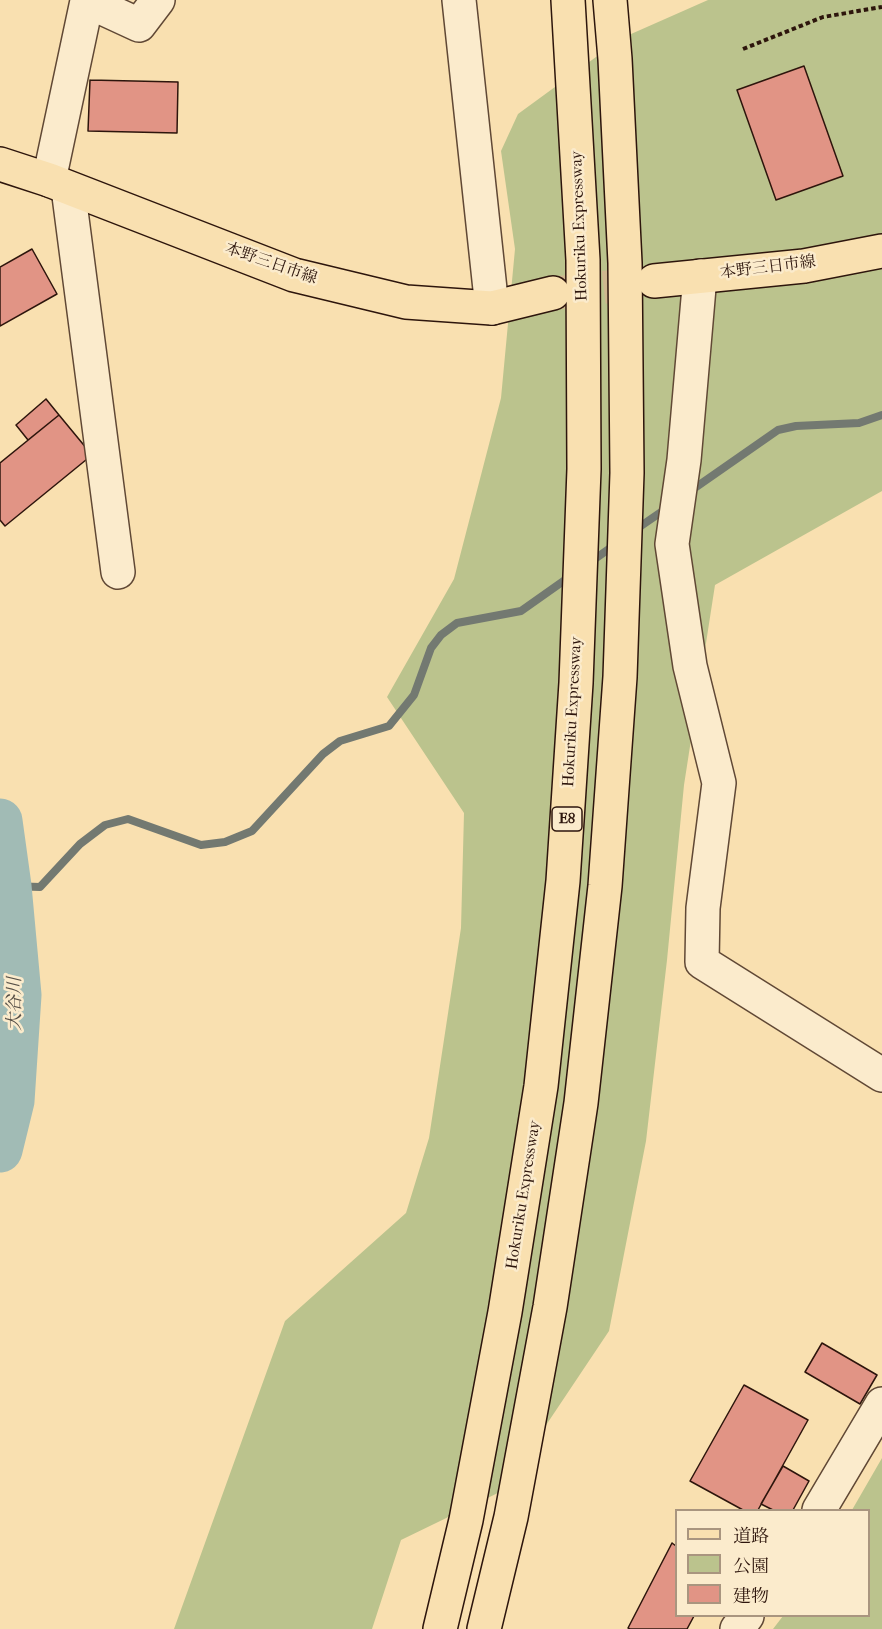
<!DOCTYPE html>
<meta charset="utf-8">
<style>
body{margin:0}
#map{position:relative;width:882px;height:1629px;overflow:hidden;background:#f9e0b0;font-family:"IM FELL French Canon","Noto Serif JP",serif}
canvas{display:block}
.legend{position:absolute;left:675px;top:1509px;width:195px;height:108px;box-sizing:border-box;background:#fbebcc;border:2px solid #a9957f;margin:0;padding:8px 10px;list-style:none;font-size:18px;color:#2d150c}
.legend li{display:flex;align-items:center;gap:12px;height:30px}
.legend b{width:30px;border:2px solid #a9957f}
</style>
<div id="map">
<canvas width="882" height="1629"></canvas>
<ul class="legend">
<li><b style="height:8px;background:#f9e0b0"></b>道路</li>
<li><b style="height:16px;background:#bbc38d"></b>公園</li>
<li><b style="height:16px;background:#e19485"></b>建物</li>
</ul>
</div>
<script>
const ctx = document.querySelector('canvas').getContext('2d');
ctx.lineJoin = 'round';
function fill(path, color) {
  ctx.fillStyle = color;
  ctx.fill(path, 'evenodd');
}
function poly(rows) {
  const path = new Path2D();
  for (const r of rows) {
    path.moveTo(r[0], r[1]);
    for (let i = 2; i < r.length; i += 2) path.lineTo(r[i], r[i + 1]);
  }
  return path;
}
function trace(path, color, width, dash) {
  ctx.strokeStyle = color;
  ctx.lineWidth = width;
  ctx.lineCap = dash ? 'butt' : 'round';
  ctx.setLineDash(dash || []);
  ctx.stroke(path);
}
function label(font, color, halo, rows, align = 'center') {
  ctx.font = font + ' "IM FELL French Canon","Noto Serif JP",serif';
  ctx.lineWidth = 5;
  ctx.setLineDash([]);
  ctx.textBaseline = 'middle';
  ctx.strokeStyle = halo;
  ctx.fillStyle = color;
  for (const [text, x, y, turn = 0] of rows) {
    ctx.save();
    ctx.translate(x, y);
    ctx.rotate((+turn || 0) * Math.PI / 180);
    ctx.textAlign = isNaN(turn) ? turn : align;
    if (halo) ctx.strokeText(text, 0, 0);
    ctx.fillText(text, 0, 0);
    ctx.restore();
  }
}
fill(poly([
 [708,0,882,0,882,491,715,585,684,785,667,960,646,1141,609,1331,502,1491,401,1540,372,1629,174,1629,285,1321,406,1213,429,1138,461,928,464,813,387,697,454,579,501,398,515,249,501,151,518,114,622,38],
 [882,1458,882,1629,773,1629,783,1616,868,1616,868,1510,852,1510]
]), '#bbc38d');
trace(poly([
 [689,492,778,430,796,426,859,423,882,415],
 [635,530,667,508],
 [589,563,616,544],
 [9,886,40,887,80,844,105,825,128,819,201,845,225,842,252,831,323,754,340,741,389,726,414,695,431,648,441,635,457,623,521,611,572,575]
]), '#737971', 8);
trace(poly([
 [0,821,9,886,19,995,12,1101,0,1150]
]), '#a1bbb5', 45);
const building = poly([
 [804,66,843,176,776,200,737,90,804,66],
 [90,80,178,82,177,133,88,131,90,80],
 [32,249,57,294,0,326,0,267,32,249],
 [46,399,59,415,28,440,16,425,46,399],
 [59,415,92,455,5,526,0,520,0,463,59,415],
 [822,1343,877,1375,860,1404,805,1372,822,1343],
 [744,1385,808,1420,758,1510,743,1510,690,1481,744,1385],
 [783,1466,809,1481,793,1510,773,1510,761,1504,783,1466],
 [672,1543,676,1546,676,1616,694,1616,687,1629,630,1629,628,1628,672,1543]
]);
fill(building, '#e19485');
trace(building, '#2d150c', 1.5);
trace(poly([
 [555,293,652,282]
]), '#d0b78f', 33, [33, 16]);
const minor = poly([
 [459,0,492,308],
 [49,180,87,1,139,25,158,0],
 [68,188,118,572],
 [700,276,684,460,672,544,690,666,719,783,703,908,702,962,882,1075],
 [819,1510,882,1404],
 [737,1629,747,1616]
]);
const major = poly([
 [0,164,49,180,294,275,406,302,492,308,553,293],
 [654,281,804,266,882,251]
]);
const highway = poly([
 [440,1629,466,1520,505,1312,541,1086,563,881,576,683,584,469,583,260,568,0],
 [484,1629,511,1517,550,1307,581,1103,605,886,620,677,627,473,625,263,615,59,610,0]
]);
trace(minor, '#604835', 36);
trace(major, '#2d150c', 36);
trace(highway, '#2d150c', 36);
trace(poly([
 [743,49,823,17,882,7]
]), '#2d150c', 4, [4.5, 3]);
trace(minor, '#fbebcc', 33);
trace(major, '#f9e0b0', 33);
trace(highway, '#f9e0b0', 33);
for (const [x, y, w] of [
 [567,819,30]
]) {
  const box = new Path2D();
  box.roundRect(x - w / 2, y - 12, w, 24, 4.5);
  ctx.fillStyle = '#fbebcc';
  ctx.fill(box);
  trace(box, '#2d150c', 1.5);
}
label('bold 15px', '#2d150c', null, [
 ["E8",567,819]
]);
label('16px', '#2d150c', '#fbebcc', [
 ["Hokuriku Expressway",580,226,-92],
 ["本野三日市線",271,264,19],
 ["本野三日市線",768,268,-7],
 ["Hokuriku Expressway",573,712,-87],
 ["Hokuriku Expressway",524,1195,-81]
]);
label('italic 18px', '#564f47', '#fbebcc', [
 ["大谷川",16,1004,-90]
]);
</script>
